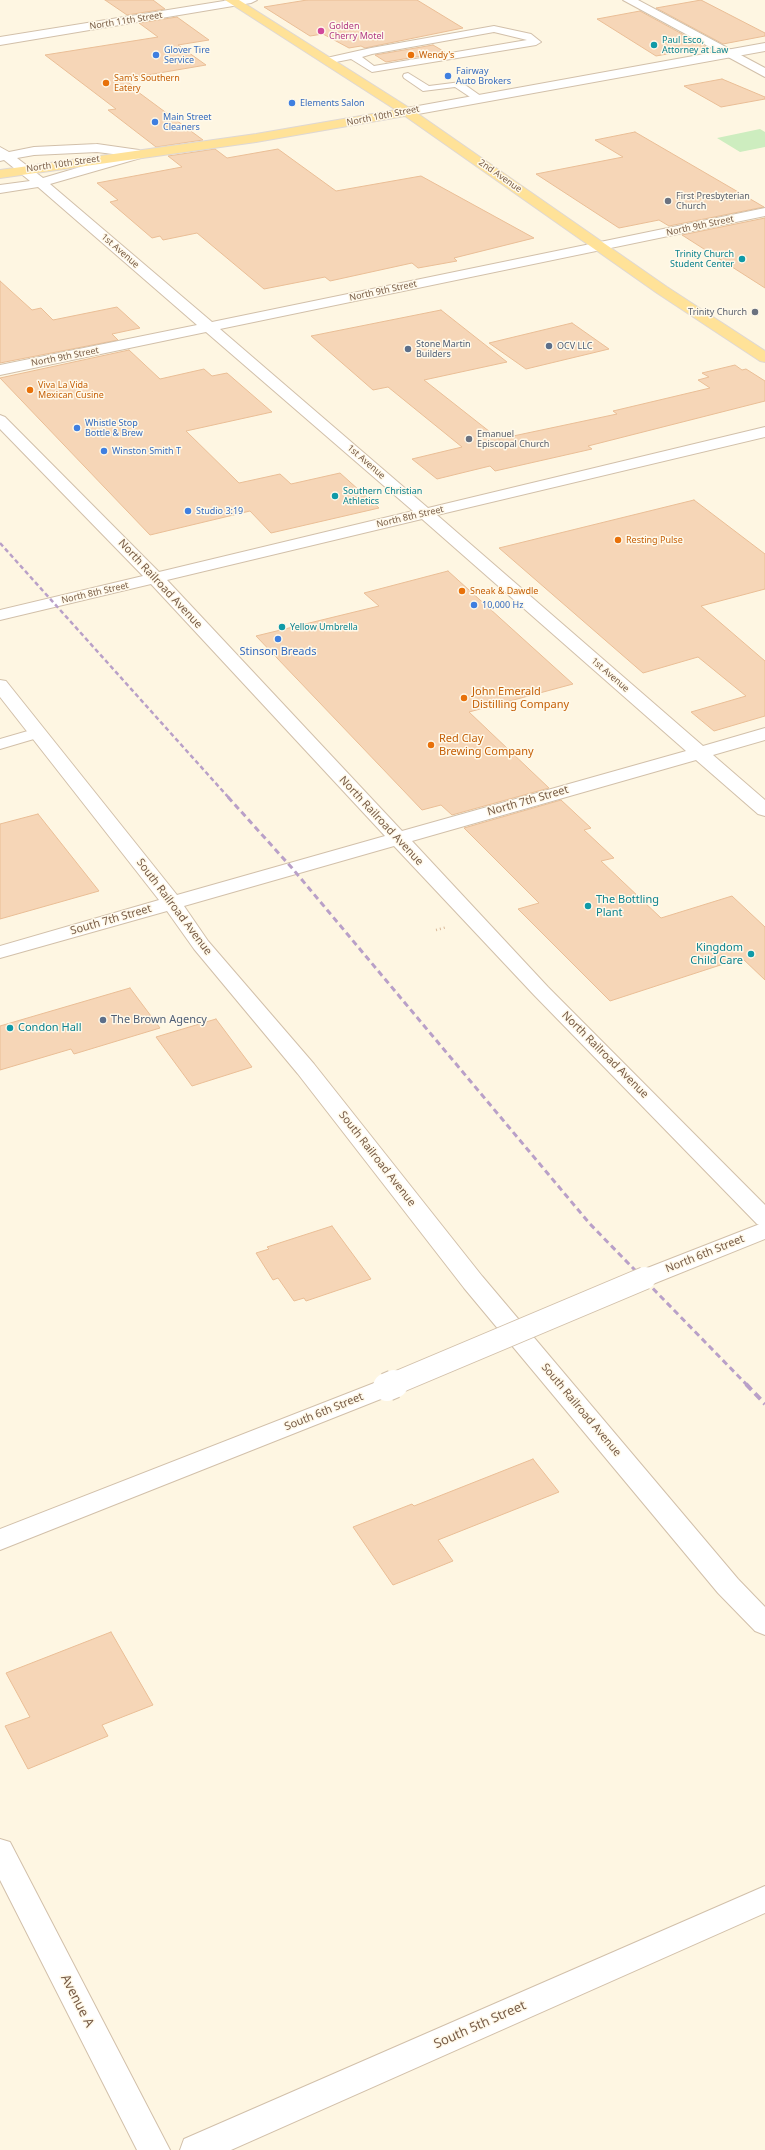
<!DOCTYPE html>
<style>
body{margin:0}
canvas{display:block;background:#fef6e2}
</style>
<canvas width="765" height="2150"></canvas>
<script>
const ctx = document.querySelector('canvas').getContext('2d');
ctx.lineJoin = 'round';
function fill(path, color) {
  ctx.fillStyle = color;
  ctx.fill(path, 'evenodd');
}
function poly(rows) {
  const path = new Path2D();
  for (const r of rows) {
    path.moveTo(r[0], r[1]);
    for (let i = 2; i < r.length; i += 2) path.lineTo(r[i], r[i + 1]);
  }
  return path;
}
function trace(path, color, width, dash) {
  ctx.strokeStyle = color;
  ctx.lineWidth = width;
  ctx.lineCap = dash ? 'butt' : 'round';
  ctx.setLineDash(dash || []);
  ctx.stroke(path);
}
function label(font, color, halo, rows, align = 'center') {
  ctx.font = font + ' "Noto Sans",sans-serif';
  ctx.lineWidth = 3;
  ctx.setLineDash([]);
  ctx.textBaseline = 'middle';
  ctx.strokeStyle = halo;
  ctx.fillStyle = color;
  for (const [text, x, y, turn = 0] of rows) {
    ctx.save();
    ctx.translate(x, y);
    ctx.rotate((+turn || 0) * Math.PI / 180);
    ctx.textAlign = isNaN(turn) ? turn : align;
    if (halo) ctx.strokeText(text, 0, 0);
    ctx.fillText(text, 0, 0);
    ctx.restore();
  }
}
fill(poly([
 [760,129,765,132,765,147,740,152,717,138]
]), '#cdedbf');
const building = poly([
 [105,0,153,0,165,9,127,15,105,0],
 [307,0,417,0,463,28,365,48,361,46,349,48,323,34,310,36,264,7,307,0],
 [701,0,765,33,765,36,723,44,656,8,701,0],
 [640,11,706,47,656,56,597,19,640,11],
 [177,17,209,40,178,45,206,65,124,79,133,86,130,86,203,140,156,147,108,110,116,109,45,55,158,37,139,23,177,17],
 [433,45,445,52,386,62,375,55,433,45],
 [722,79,765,97,765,99,721,107,684,86,722,79],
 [635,132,764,207,669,226,659,220,619,228,536,174,623,157,595,140,635,132],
 [215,149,227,158,278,149,336,191,421,176,534,238,454,258,457,261,418,268,412,263,330,281,325,277,264,289,197,233,163,240,160,236,152,238,110,202,118,200,97,183,182,167,168,156,215,149],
 [765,218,765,288,682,235,765,218],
 [0,281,32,310,41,308,53,320,117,307,140,328,112,334,118,340,0,363,0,281],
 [441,310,507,362,424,380,499,439,617,414,613,411,710,388,698,380,709,377,702,373,735,365,742,370,746,369,765,381,765,401,588,446,592,449,495,471,490,466,437,479,412,459,462,447,388,387,373,390,311,336,441,310],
 [572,323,609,349,526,369,489,343,572,323],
 [129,350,160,379,204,369,212,376,227,373,272,412,186,431,239,483,280,474,291,484,340,473,379,508,271,533,250,511,150,535,0,378,129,350],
 [694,500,765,554,765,589,701,606,765,661,765,716,714,731,691,712,746,696,698,657,643,673,499,548,694,500],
 [448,571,573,684,469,712,549,788,452,815,441,805,422,810,256,636,379,606,364,593,448,571],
 [561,800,591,828,584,830,614,858,601,861,661,918,732,896,765,927,765,980,742,958,610,1001,518,909,539,903,464,828,561,800],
 [38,814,99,891,0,919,0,824,38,814],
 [130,988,160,1028,74,1054,71,1049,0,1070,0,1026,130,988],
 [216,1019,252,1067,192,1086,156,1037,216,1019],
 [332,1226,371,1279,306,1301,304,1298,294,1301,278,1278,273,1280,256,1253,269,1249,267,1247,332,1226],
 [533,1459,559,1492,438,1540,453,1561,393,1585,353,1527,412,1504,414,1506,533,1459],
 [111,1632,153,1705,102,1725,108,1736,28,1769,5,1726,30,1717,6,1673,111,1632]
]);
fill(building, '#f6d6b7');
trace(building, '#eabe96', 1);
const service = poly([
 [494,26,531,34,541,42,536,45,372,72,351,59,326,64,321,61,322,59,371,48,494,26],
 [494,32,527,40,374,66,362,57,372,54,494,32],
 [408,73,429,86,461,82,485,99,484,101,476,101,455,87,423,91,404,78,403,76,404,74,408,73],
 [38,728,44,730,46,733,44,736,0,749,0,739,38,728]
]);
const minor = poly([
 [230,0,257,0,251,3,0,45,0,37,230,0],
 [623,0,638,0,765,68,765,77,623,0],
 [97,144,139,150,145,154,144,157,50,184,212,322,765,208,765,216,220,329,428,508,765,427,765,437,437,515,703,746,765,728,765,740,713,755,765,800,765,816,758,814,696,760,412,841,548,987,765,1205,765,1227,757,1224,534,995,394,846,184,906,208,941,314,1064,482,1276,738,1579,765,1607,765,1635,755,1631,718,1593,464,1288,298,1074,194,949,167,911,0,958,0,946,159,900,0,697,0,680,6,681,177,895,385,836,151,584,0,620,0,610,143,576,0,429,0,415,5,417,159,572,413,511,206,332,0,375,0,365,197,325,38,187,0,193,0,185,30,181,4,160,0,161,0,147,9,152,34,147,97,144],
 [97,152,121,155,43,178,17,158,34,155,97,152],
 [422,519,686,751,402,831,167,580,422,519],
 [0,1839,10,1842,170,2150,137,2150,0,1880,0,1839],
 [765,1886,765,1913,231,2150,180,2150,184,2139,765,1886]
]);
const tertiary = poly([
 [765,43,765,51,407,116,401,112,407,108,765,43],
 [765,1222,765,1239,653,1284,645,1286,637,1284,633,1278,637,1272,765,1222],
 [387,1378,396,1381,400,1387,396,1393,0,1550,0,1529,387,1378]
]);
const primary = poly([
 [225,0,239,0,411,109,667,287,765,351,765,362,760,361,657,293,405,116,256,142,0,178,0,170,256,134,396,110,225,0]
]);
trace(service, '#d2c0aa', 2);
trace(minor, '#d2c0aa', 2);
trace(tertiary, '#d2c0aa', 2);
trace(primary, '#dfd8d3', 2);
trace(poly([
 [436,930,447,927]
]), '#dab99a', 2.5, [1, 3]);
fill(service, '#fff');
fill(minor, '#fff');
fill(tertiary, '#fff');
fill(primary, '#ffe298');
trace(poly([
 [0,543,229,798]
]), '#b9a0c8', 2.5, [4.5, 3]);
trace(poly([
 [228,797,292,868,590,1224,747,1385]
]), '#b9a0c8', 3, [6, 4]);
trace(poly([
 [746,1384,765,1404]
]), '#b9a0c8', 4, [8, 5]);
const tertiaryBridgeFar1 = poly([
 [391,1385,645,1278]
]);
const tertiaryBridge = poly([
 [387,1387,394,1384]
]);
trace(tertiaryBridgeFar1, '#d2c0aa', 24, []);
trace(tertiaryBridge, '#d2c0aa', 30, []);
trace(tertiaryBridgeFar1, '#fff', 22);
trace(tertiaryBridge, '#fff', 28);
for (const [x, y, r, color] of [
 [321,31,4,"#d1479c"],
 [654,45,4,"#0f9aa8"],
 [156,55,4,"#3f7fe0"],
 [411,55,4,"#e8710a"],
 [448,76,4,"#3f7fe0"],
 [106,83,4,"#e8710a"],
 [292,103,4,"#3f7fe0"],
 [155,122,4,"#3f7fe0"],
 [668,201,4,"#6b7280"],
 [742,259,4,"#0f9aa8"],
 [755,312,4,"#6b7280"],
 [549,346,4,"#5c6f8a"],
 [408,349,4,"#5c6f8a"],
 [30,390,4,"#e8710a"],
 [77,428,4,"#3f7fe0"],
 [469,439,4,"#6b7280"],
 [104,451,4,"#3f7fe0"],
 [335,496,4,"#0f9aa8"],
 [188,511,4,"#3f7fe0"],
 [618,540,4,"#e8710a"],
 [462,591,4,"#e8710a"],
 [474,605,4,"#3f7fe0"],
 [282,627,4,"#0f9aa8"],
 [278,639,4,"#3f7fe0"],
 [464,698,4,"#e8710a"],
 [431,745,4,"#e8710a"],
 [588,906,4,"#0f9aa8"],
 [751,954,4,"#0f9aa8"],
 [103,1020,4,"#5c6f8a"],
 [10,1028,4,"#0f9aa8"]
]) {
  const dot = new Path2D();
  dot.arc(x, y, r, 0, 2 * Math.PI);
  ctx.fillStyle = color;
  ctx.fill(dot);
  trace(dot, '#fff9ea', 1.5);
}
label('9px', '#785c46', '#fff9ea', [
 ["North 11th Street",126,21,-9],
 ["North 10th Street",383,116,-11],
 ["North 10th Street",63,164,-8],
 ["2nd Avenue",500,176,35],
 ["North 9th Street",700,226,-12],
 ["1st Avenue",120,251,41],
 ["North 9th Street",383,291,-12],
 ["North 9th Street",65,357,-11],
 ["1st Avenue",366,462,41],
 ["North 8th Street",410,517,-13],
 ["North 8th Street",95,593,-13],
 ["1st Avenue",610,675,41]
]);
label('9px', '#b23c85', '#fff9ea', [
 ["Golden",329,26],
 ["Cherry Motel",329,36]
], 'left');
label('9px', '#0d838f', '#fff9ea', [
 ["Paul Esco,",662,40],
 ["Attorney at Law",662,50],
 ["Trinity Church",734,254,"right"],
 ["Student Center",734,264,"right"],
 ["Southern Christian",343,491],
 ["Athletics",343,501],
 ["Yellow Umbrella",290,627]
], 'left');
label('9px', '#366cbe', '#fff9ea', [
 ["Glover Tire",164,50],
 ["Service",164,60],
 ["Fairway",456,71],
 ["Auto Brokers",456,81],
 ["Elements Salon",300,103],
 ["Main Street",163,117],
 ["Cleaners",163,127],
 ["Whistle Stop",85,423],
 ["Bottle & Brew",85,433],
 ["Winston Smith T",112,451],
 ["Studio 3:19",196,511],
 ["10,000 Hz",482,605]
], 'left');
label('9px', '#c56008', '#fff9ea', [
 ["Wendy's",419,55],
 ["Sam's Southern",114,78],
 ["Eatery",114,88],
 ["Viva La Vida",38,385],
 ["Mexican Cusine",38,395],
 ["Resting Pulse",626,540],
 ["Sneak & Dawdle",470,591]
], 'left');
label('9px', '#5b616d', '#fff9ea', [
 ["First Presbyterian",676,196],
 ["Church",676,206],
 ["Trinity Church",747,312,"right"],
 ["Emanuel",477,434],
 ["Episcopal Church",477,444]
], 'left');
label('9px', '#4e5e75', '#fff9ea', [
 ["Stone Martin",416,344],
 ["Builders",416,354],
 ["OCV LLC",557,346]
], 'left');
label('11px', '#785c46', '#fff9ea', [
 ["North Railroad Avenue",160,584,47],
 ["North 7th Street",528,801,-16],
 ["North Railroad Avenue",381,821,47],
 ["South Railroad Avenue",174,907,53],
 ["South 7th Street",111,920,-16],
 ["North Railroad Avenue",605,1055,45],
 ["South Railroad Avenue",377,1159,52],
 ["North 6th Street",705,1254,-22],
 ["South Railroad Avenue",581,1410,50],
 ["South 6th Street",324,1412,-22]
]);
label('11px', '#366cbe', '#fff9ea', [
 ["Stinson Breads",278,652]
]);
label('11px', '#c56008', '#fff9ea', [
 ["John Emerald",472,692],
 ["Distilling Company",472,705],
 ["Red Clay",439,739],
 ["Brewing Company",439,752]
], 'left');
label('11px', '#0d838f', '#fff9ea', [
 ["The Bottling",596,900],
 ["Plant",596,913],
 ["Kingdom",743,948,"right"],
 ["Child Care",743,961,"right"],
 ["Condon Hall",18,1028]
], 'left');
label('11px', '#4e5e75', '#fff9ea', [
 ["The Brown Agency",111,1020]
], 'left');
label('13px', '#785c46', '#fff9ea', [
 ["Avenue A",77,2001,63],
 ["South 5th Street",480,2025,-24]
]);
</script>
